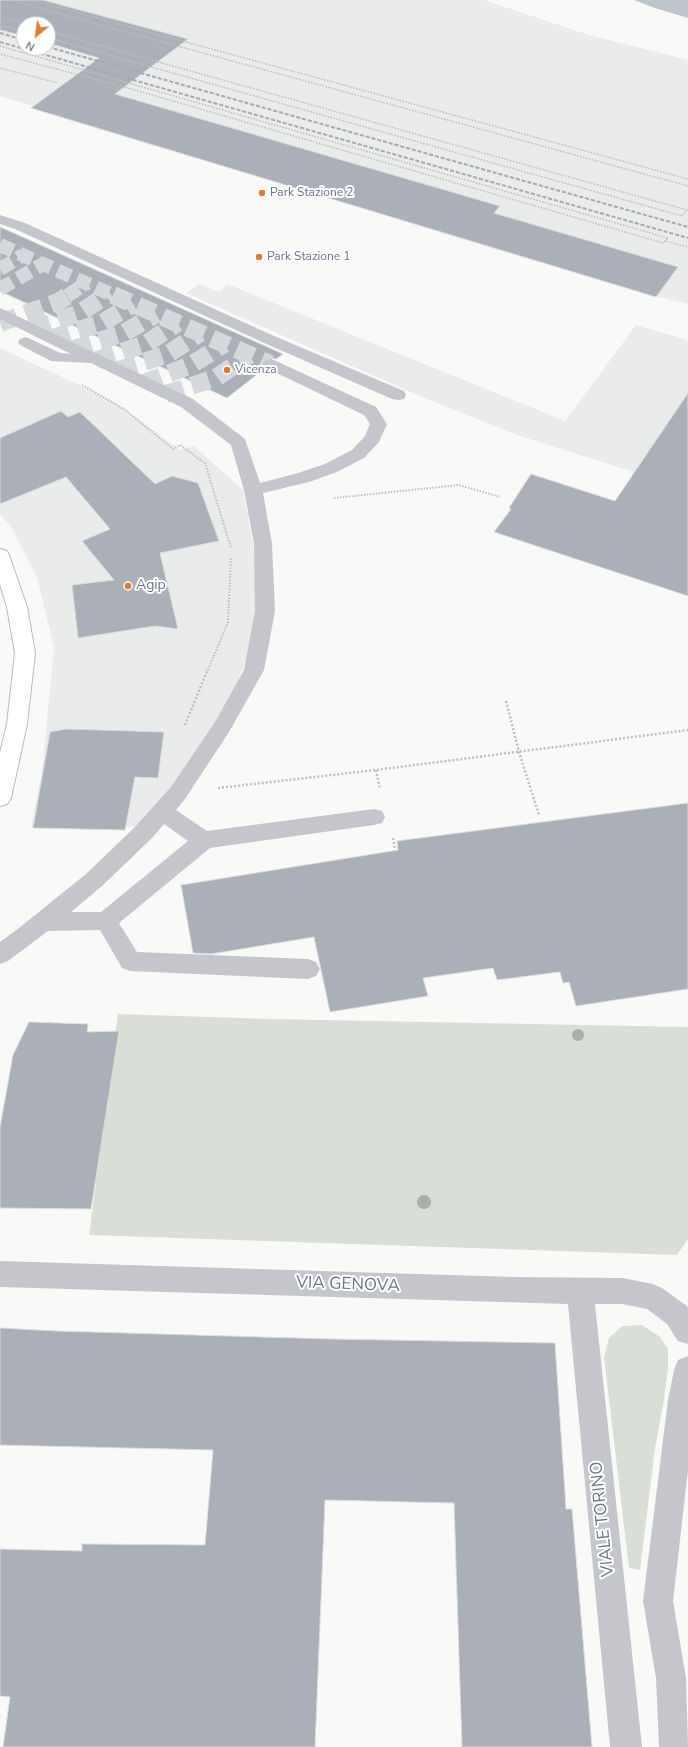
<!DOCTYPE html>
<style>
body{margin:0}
#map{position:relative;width:688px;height:1747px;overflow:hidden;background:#f9faf8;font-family:"Nunito Sans",sans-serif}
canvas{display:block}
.north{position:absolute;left:16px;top:16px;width:40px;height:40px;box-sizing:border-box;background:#fff;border:1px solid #c4c8cf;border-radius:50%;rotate:209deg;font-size:11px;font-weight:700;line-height:16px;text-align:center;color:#6b7587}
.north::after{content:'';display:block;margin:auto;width:14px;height:18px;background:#da7d37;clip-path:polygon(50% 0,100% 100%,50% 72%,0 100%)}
</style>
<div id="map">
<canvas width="688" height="1747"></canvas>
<div class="north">N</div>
</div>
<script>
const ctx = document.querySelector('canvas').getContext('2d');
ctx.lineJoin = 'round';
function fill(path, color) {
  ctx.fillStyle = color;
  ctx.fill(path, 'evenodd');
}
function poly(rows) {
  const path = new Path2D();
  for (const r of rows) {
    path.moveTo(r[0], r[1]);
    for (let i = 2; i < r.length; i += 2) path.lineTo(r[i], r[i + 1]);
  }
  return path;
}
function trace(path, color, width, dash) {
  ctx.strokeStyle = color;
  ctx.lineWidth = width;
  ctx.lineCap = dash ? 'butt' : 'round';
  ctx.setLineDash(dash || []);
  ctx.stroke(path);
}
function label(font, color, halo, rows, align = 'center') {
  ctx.font = font + ' "Nunito Sans",sans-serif';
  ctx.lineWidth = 4;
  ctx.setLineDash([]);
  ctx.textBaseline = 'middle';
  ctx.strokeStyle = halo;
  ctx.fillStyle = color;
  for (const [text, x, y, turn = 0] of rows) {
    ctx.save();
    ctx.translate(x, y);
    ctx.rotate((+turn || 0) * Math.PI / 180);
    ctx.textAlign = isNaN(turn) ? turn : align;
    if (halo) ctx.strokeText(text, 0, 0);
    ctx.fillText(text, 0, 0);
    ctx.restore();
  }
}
fill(poly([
 [0,0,484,0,589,35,688,60,688,304,659,297,628,284,0,96],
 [24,24,48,24,48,48,24,48],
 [199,284,219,292,227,284,565,421,636,325,688,340,688,489,517,435,422,397,186,293],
 [0,348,113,401,180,450,194,446,243,490,255,555,257,632,221,723,145,827,31,827,42,772,54,648,37,577,10,525,0,515]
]), '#eaebeb');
fill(poly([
 [118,1014,270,1019,688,1027,688,1239,677,1255,89,1235],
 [642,1325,660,1337,668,1349,668,1368,664,1400,655,1448,640,1570,629,1568,604,1357,609,1338,622,1326]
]), '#d9ded7');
fill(poly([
 [634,0,688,0,688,18,655,8]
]), '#bdc4cb');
const building = poly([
 [0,0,43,0,188,39,115,94,500,206,494,213,678,267,656,297,31,108,99,58,48,43,48,24,24,24,24,36,0,30,0,0],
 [0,227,36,243,283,354,276,359,270,358,263,360,261,365,264,369,227,398,0,291,0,227],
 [688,393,688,596,494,532,511,509,509,508,531,474,615,501,688,393],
 [61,411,68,417,80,412,155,484,172,476,198,483,219,541,160,553,178,629,155,626,78,638,72,585,114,580,82,541,110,529,66,477,0,504,0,438,61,411],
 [66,729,164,732,158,778,135,777,125,830,33,828,50,732,66,729],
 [688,803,688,989,576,1006,569,982,563,983,560,972,497,980,493,968,423,978,428,996,330,1012,314,937,211,954,193,953,181,885,398,850,397,841,688,803],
 [29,1022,88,1024,87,1032,119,1031,91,1209,0,1208,0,1127,13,1055,29,1022],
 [0,1328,57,1331,331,1339,555,1343,566,1509,572,1509,592,1747,462,1747,454,1503,325,1500,315,1747,3,1747,10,1697,0,1696,0,1549,82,1551,82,1544,205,1545,213,1450,0,1445,0,1328]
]);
fill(building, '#abb0b8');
trace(building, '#dbdcda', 1);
trace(poly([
 [0,245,115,296],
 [0,269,23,255],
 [0,289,43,264],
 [67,296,87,283],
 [106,296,110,293]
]), '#d6d9dc', 14, [14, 7]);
trace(poly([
 [113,295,270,364],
 [0,323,58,302,69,295],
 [33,329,80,313,107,295],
 [52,338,102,323,133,304],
 [74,349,124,333,156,314],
 [97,360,146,344,177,323],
 [119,370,168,354,200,333],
 [144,383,191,365,224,344],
 [166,394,216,378,249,355]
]), '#d6d9dc', 18, [18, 9]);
const major = poly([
 [0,549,7,551,9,555,27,607,35,653,27,724,11,798,7,804,0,806,0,753,7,724,15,653,7,607,0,584,0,549]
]);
trace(major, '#b7babf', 2);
trace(poly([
 [10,0,688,186],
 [32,0,688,179],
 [0,17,24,24],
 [0,25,24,31],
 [48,31,687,210,682,216,48,38],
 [0,46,668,238,663,243,121,86,0,54],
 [0,68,58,83],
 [665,241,688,247]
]), '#bcbec1', 1.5, [1.5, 1.5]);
trace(poly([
 [82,385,124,409,173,449,180,445,205,463,231,548],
 [334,498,459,485,500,497],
 [208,670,228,622,231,557]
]), '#bcbec1', 2, [1.5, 1.5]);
trace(poly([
 [506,701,519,752,539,815],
 [185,725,208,669],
 [376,770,380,789],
 [218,788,376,770,688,730],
 [393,838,395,849]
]), '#bcbec1', 2.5, [2, 2]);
fill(poly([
 [0,215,25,223,274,336,404,391,406,395,404,399,398,400,392,399,262,342,15,229,0,224,0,215],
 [0,308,193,399,245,439,260,483,298,473,325,464,352,450,365,436,370,424,364,415,264,367,262,364,264,361,270,359,276,361,376,407,387,424,379,442,364,458,337,472,309,482,263,493,272,544,275,611,264,670,229,732,185,799,176,810,207,831,374,809,382,811,385,817,382,823,374,825,210,848,119,923,137,952,308,959,316,962,320,969,316,976,308,979,130,971,122,968,100,930,48,931,8,961,0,964,0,942,19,928,86,874,136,826,171,787,215,722,244,670,255,611,254,544,244,490,231,445,181,407,91,363,51,361,20,345,18,342,20,339,26,337,60,353,71,354,0,319,0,308],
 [164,824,188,841,101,912,71,912,102,886,152,838,164,824],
 [0,1261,514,1277,622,1278,653,1284,662,1288,687,1306,688,1308,688,1344,678,1341,667,1324,647,1309,622,1304,595,1304,642,1747,610,1747,568,1304,0,1287,0,1261],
 [688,1356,688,1470,673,1601,686,1678,688,1747,659,1747,656,1678,643,1601,668,1400,674,1370,678,1360,688,1356]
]), '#c4c6cb');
fill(major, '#fff');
trace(poly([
 [0,33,24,40],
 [0,42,688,238],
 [48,47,688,227]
]), '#a5a9b0', 2, [4, 2]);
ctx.fillStyle = '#a8b3a7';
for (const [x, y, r] of [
 [578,1035,6],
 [424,1202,7]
]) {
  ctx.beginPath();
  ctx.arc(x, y, r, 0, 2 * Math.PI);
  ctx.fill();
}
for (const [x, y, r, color] of [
 [262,193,4,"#da7d37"],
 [259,257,4,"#da7d37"],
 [227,370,4,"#da7d37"],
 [128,586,4,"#da7d37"]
]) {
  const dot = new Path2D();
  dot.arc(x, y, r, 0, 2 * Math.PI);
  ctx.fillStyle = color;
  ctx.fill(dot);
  trace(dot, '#fff', 1.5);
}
label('12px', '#6b7587', '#fff', [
 ["Park Stazione 2",270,193],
 ["Park Stazione 1",267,257],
 ["Vicenza",235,370]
], 'left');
label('14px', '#6b7587', '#fff', [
 ["Agip",136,586]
], 'left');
label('17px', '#6b7587', '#fff', [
 ["VIA GENOVA",348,1285,2],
 ["VIALE TORINO",603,1519,-96]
]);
</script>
